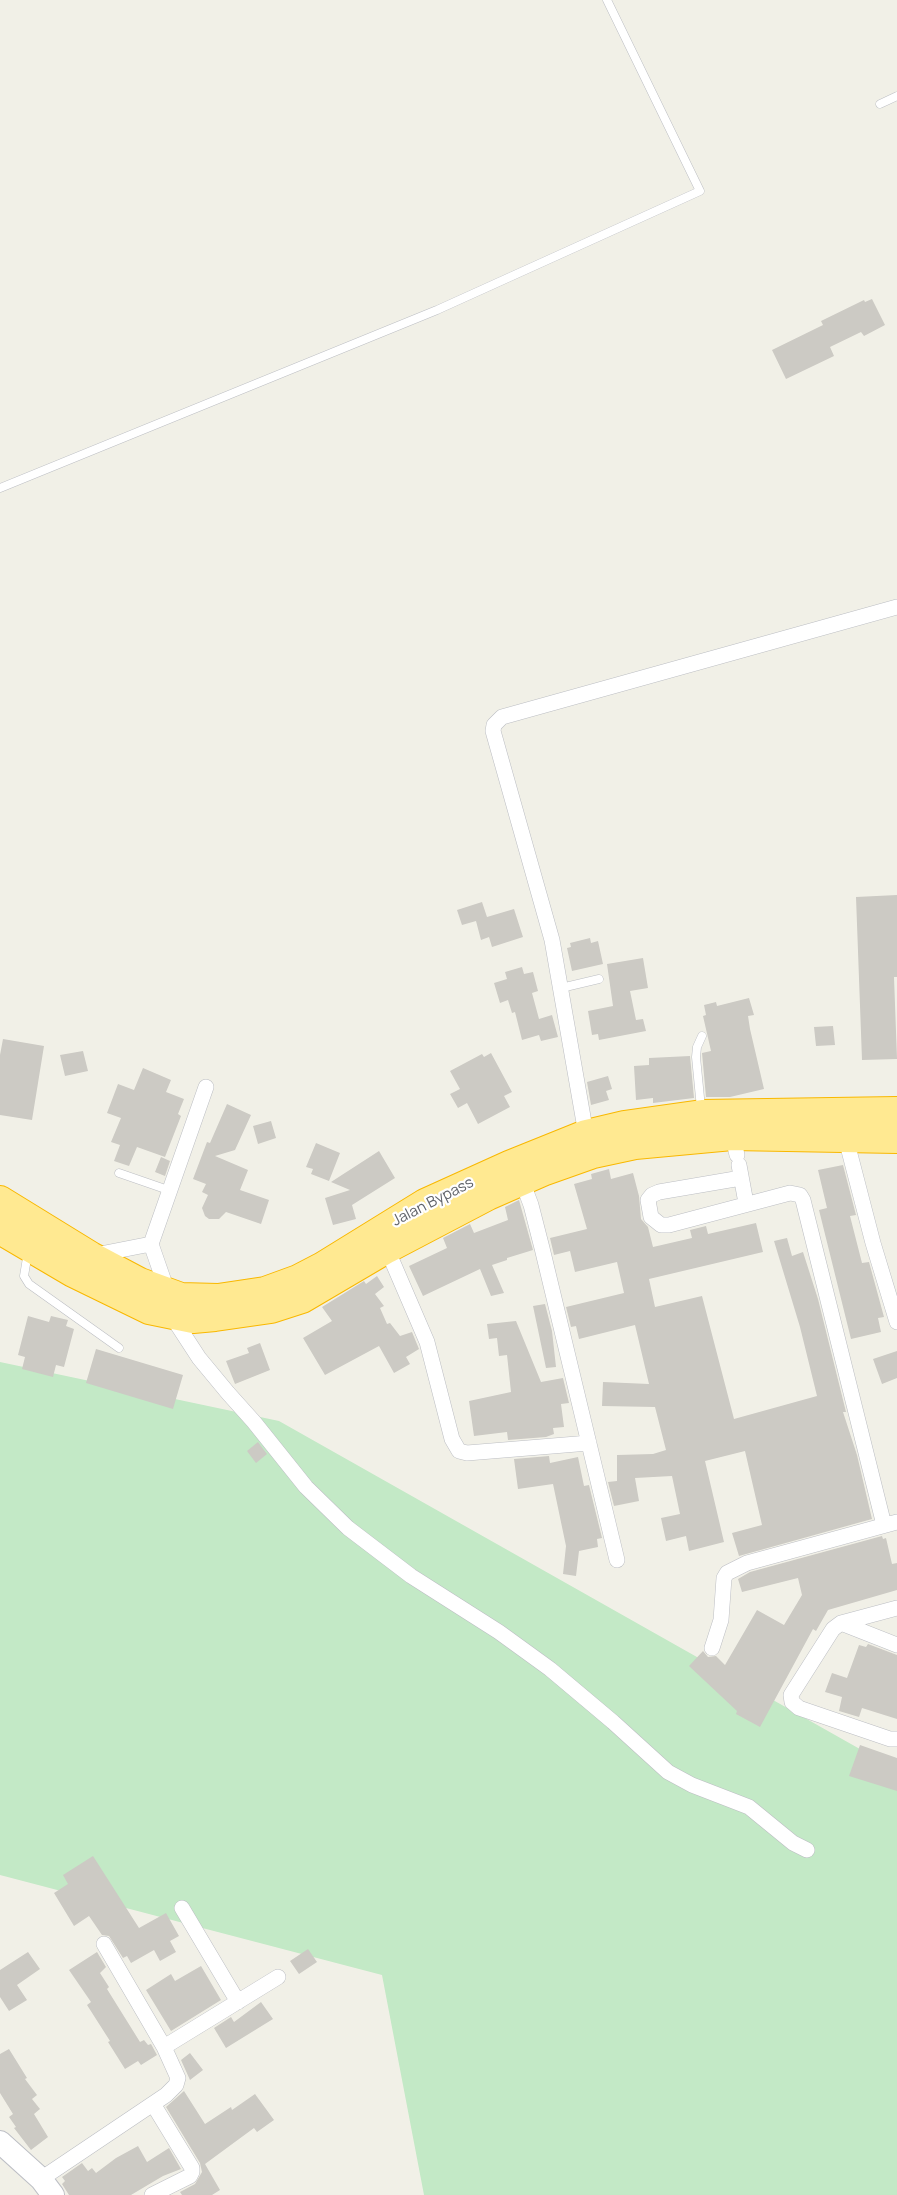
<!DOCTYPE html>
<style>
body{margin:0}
canvas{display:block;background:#f1f0e7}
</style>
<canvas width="897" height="2195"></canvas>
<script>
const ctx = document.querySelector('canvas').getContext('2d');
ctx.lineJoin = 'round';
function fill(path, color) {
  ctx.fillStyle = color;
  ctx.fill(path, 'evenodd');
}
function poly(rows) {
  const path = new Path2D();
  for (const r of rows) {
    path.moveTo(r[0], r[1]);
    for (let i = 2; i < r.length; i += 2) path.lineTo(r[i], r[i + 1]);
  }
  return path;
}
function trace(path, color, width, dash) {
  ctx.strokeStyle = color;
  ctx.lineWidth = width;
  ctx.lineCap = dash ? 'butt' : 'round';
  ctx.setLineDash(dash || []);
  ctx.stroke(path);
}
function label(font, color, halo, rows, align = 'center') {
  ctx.font = font + ' Manrope,sans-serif';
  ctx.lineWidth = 4.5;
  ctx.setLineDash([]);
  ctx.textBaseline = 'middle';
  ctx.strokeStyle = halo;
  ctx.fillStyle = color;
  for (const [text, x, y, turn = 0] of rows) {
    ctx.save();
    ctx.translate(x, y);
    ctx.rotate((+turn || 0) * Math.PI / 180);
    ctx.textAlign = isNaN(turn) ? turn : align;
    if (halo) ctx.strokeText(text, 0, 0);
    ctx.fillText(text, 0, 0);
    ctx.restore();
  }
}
fill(poly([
 [0,1362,279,1421,897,1770,897,2195,424,2195,382,1975,0,1875]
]), '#c3e9c6');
fill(poly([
 [872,299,885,325,864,336,861,332,830,347,834,356,786,379,772,350,823,325,821,321,864,300,865,302],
 [897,895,897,977,894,977,897,1059,862,1060,856,897],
 [482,902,487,917,514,909,523,937,492,947,489,937,481,940,476,921,462,925,457,910],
 [590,938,591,943,598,941,603,964,572,971,567,948,571,947,570,943],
 [643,958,648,988,630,991,636,1020,643,1019,646,1031,599,1040,598,1034,592,1035,588,1011,613,1006,607,964],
 [522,967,524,974,533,972,538,991,532,993,539,1019,552,1015,558,1037,541,1041,539,1035,522,1040,515,1012,512,1013,508,1000,500,1003,494,983,507,979,505,972],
 [749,998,754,1015,748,1016,750,1029,764,1089,730,1097,706,1097,702,1053,711,1051,703,1016,706,1015,704,1005,716,1002,717,1006],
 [833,1026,835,1045,816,1046,814,1027],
 [3,1039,44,1046,32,1120,0,1115,0,1055],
 [83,1051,88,1071,65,1076,60,1055],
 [491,1053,512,1092,504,1096,510,1107,478,1124,467,1103,458,1108,450,1094,460,1089,450,1071,482,1054,484,1057],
 [690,1056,694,1098,653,1103,653,1098,636,1100,634,1066,649,1065,649,1058],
 [143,1068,171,1080,166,1092,184,1099,178,1114,181,1116,165,1157,137,1147,129,1166,114,1161,120,1145,111,1142,121,1118,107,1113,118,1084,134,1090],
 [608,1076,612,1089,606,1091,609,1100,591,1105,587,1082],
 [227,1104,251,1115,235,1150,215,1156,248,1170,240,1190,269,1200,261,1224,226,1212,219,1219,209,1219,205,1216,202,1208,208,1195,202,1192,206,1184,193,1179,207,1142,210,1143],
 [271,1121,276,1138,258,1144,253,1126],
 [316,1143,340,1153,329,1181,311,1174,313,1169,306,1167],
 [379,1151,395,1178,352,1205,356,1219,333,1225,325,1198,350,1190,331,1182],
 [161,1157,170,1161,165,1176,155,1172],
 [843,1165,856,1215,850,1216,862,1263,869,1262,884,1317,878,1318,881,1332,851,1339,819,1210,827,1208,818,1170],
 [609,1169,611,1179,633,1173,639,1196,641,1219,648,1227,653,1247,692,1238,690,1230,706,1226,708,1234,756,1223,763,1252,649,1279,655,1307,702,1296,734,1419,817,1396,800,1327,774,1241,787,1238,792,1256,803,1252,818,1299,846,1412,843,1412,857,1455,872,1519,739,1556,732,1533,762,1525,745,1451,705,1461,724,1542,689,1551,686,1536,666,1541,661,1518,680,1514,672,1476,635,1478,639,1501,614,1506,608,1482,617,1481,617,1455,653,1454,666,1450,655,1407,602,1406,603,1382,649,1384,635,1325,579,1339,576,1326,571,1327,566,1307,624,1293,617,1262,575,1272,570,1251,554,1255,550,1238,587,1229,574,1184,592,1179,591,1174],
 [519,1200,533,1250,507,1258,507,1260,492,1265,504,1293,491,1296,480,1269,423,1296,409,1266,447,1248,443,1238,470,1224,474,1233,508,1220,505,1207],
 [377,1276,384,1287,375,1294,384,1306,380,1308,387,1324,390,1323,400,1336,412,1332,419,1349,406,1357,410,1364,394,1373,379,1346,325,1375,303,1338,332,1321,322,1307,364,1281,366,1284],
 [545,1304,552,1331,556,1367,546,1368,533,1306],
 [28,1316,49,1322,51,1316,68,1320,66,1326,74,1329,64,1367,56,1365,53,1377,22,1369,25,1357,18,1355],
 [516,1321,541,1382,563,1378,569,1403,561,1404,564,1427,553,1428,554,1434,546,1437,508,1440,507,1432,474,1436,469,1401,511,1392,507,1355,499,1356,497,1338,489,1339,487,1324],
 [260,1343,270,1370,235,1384,226,1361,249,1353,247,1348],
 [96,1349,183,1375,173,1409,86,1383],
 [897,1351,897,1378,882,1384,873,1359],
 [258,1442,267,1454,256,1463,247,1451],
 [549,1456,550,1463,578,1457,584,1486,589,1485,602,1538,597,1539,598,1547,579,1551,576,1576,563,1574,566,1546,553,1484,518,1489,514,1459],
 [882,1536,883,1539,886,1538,892,1564,897,1563,897,1590,828,1610,816,1631,813,1629,760,1727,736,1714,737,1711,689,1666,703,1651,708,1657,716,1656,725,1665,757,1610,784,1625,802,1595,798,1578,742,1592,738,1579,750,1572],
 [868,1644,897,1655,897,1719,862,1708,859,1717,839,1711,842,1697,825,1692,832,1673,847,1678,859,1645,866,1647],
 [860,1745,897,1758,897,1791,849,1776],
 [93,1856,139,1928,166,1913,179,1936,170,1941,176,1952,160,1961,154,1950,131,1963,127,1956,123,1958,109,1936,102,1935,89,1916,74,1926,54,1893,68,1884,63,1875],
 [308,1949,317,1962,299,1974,290,1961],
 [28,1952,40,1969,17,1985,27,2000,9,2011,0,1997,0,1970],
 [97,1952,106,1967,100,1973,109,1987,107,1989,140,2042,144,2040,148,2045,151,2044,157,2055,141,2065,138,2061,125,2069,108,2042,110,2041,87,2005,91,2002,69,1970],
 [201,1966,221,2000,171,2031,146,1990,171,1974,175,1981],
 [261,2002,273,2019,226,2048,214,2028,231,2017,234,2022],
 [9,2049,27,2078,25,2079,37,2095,32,2099,40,2109,34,2114,48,2137,31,2150,14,2128,16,2127,9,2117,13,2114,0,2093,0,2054],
 [190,2053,203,2070,190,2080,181,2060],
 [184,2091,205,2124,231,2107,232,2110,255,2094,274,2120,257,2132,254,2128,205,2164,220,2190,212,2195,182,2195,180,2192,195,2184,202,2172,200,2163,166,2107],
 [138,2146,147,2162,169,2148,181,2169,163,2176,131,2195,69,2195,62,2184,65,2181,62,2177,82,2163,88,2171,92,2168,96,2173,116,2158]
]), '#cccac4');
const lane = poly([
 [880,104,897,96],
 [0,488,437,310,700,191,607,0],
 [561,988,599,979],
 [701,1108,696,1057,697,1047,702,1036],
 [119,1173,171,1191],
 [28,1252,24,1276,29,1284,119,1348]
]);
const street = poly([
 [731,1130,737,1155],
 [586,1134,552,940,493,731,494,725,502,717,897,607],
 [846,1139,873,1243,897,1322],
 [739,1165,746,1203],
 [741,1178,659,1192,652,1195,648,1200,651,1217,661,1225,669,1225,790,1193,800,1195,803,1200,884,1525],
 [522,1181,531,1205,542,1248,617,1560],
 [387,1249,427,1342,452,1439,459,1451,467,1453,589,1443],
 [95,1255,151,1244],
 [168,1293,151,1244,206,1087],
 [171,1315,199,1358,228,1393,254,1422,306,1487,348,1528,411,1576,499,1632,550,1669,613,1722,668,1772,692,1785,749,1807,793,1843,807,1850],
 [897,1608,841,1623,833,1629,791,1695,792,1702,799,1708,890,1739,897,1739],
 [841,1623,897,1645],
 [712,1648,721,1620,724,1578,727,1573,747,1563,897,1522],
 [182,1908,238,2002],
 [164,2047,278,1977],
 [41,2179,166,2095,176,2085,178,2078,164,2047,104,1944],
 [152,2195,190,2176,192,2172,192,2168,153,2104]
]);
const secondary = poly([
 [0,2142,41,2179,53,2195]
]);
const highway = poly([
 [0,1200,91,1256,140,1282,181,1297,218,1298,265,1291,298,1279,323,1266,425,1203,509,1165,586,1134,624,1125,702,1114,897,1111],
 [0,1230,73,1273,149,1310,193,1319,215,1317,271,1309,302,1299,387,1249,488,1196,545,1171,593,1154,635,1145,732,1136,897,1139]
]);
trace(lane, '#bcbec3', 9);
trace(street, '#bcbec3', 16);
trace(secondary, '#bdbfc5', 24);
trace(highway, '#f9b800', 30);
trace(lane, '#fff', 8);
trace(street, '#fff', 15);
trace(secondary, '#fff', 22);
trace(highway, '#ffe991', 28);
label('15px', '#5f6268', '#fff', [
 ["Jalan Bypass",433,1202,-27]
]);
</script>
